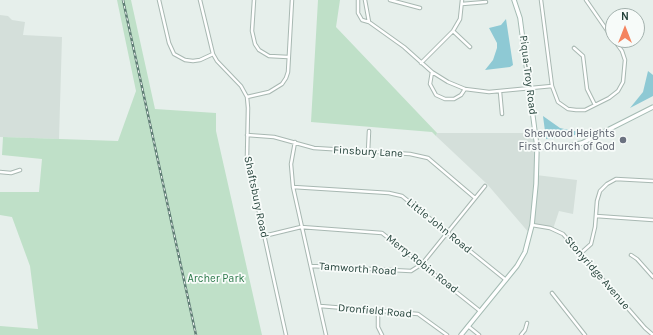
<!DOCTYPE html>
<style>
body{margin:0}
#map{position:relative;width:653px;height:335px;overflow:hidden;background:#e6efeb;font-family:Karla,sans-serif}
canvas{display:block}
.north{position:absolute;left:605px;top:8px;width:40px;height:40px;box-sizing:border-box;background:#f7fbf9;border:1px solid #a3b1ad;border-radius:50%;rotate:0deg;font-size:11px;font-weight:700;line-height:16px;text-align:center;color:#24423a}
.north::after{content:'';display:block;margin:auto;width:14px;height:18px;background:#f4845f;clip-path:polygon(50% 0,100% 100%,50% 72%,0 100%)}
</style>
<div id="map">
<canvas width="653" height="335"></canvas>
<div class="north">N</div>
</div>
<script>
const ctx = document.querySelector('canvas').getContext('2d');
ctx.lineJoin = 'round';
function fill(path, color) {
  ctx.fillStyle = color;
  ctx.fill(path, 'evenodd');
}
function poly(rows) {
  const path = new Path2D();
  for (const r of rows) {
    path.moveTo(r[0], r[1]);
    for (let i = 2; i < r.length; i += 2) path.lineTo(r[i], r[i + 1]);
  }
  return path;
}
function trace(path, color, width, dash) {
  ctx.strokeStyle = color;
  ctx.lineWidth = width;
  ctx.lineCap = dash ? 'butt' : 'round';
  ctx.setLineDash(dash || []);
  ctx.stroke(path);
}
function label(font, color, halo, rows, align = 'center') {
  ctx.font = font + ' Karla,sans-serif';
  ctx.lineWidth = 3.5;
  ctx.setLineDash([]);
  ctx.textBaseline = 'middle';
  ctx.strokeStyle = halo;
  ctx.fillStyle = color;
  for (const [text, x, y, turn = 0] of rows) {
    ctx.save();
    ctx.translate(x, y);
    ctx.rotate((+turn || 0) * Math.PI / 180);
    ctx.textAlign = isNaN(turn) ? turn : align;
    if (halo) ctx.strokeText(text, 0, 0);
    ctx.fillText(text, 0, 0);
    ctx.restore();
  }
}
fill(poly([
 [0,15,8,16,12,20,25,22,23,35,62,37,59,139,0,137],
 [437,133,535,133,536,175,577,180,573,214,559,211,553,229,533,225,530,234,487,184,436,136]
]), '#d4dfda');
fill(poly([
 [117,0,131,0,155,109,216,113,216,131,262,335,197,335,193,318,196,335,0,335,0,326,38,329,30,266,12,217,0,215,0,192,39,192,42,159,2,155,3,137,118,141,136,91],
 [318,0,340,0,336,27,437,133,436,136,432,132,311,122]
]), '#bfe0c8');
fill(poly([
 [506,19,513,65,510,67,485,70,493,60,497,48,497,43,489,28,501,25],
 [648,71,653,75,653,96,630,108,643,92],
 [543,116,560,128,573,131,586,131,572,136,546,139]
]), '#8ec9d4');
const street = poly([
 [159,0,169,43,174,54,185,60,193,61,200,60,213,54],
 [200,0,213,54,217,61,241,86,247,97,248,108,247,157,286,335],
 [254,0,252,31,255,44,259,50,269,56,288,57],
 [358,0,358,13,362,20,369,22],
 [365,0,369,22,404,47,432,72,448,82,465,89,489,92,552,86,558,102,568,109,576,110,585,110,609,98,618,91,623,82,625,60,622,51,614,40],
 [390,0,420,8],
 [541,0,552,86],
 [586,0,613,39],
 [462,4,486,2],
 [453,31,470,47],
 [574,48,583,56,587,89,595,105],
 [421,63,453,31,460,19,462,0],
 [432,72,430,84,436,95,445,99,454,99,461,95,465,89],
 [500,92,502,114],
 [247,97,269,92,282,84,286,78,288,72,292,0],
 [247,135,274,137,314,148,410,154,428,158,475,198],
 [295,142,291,164,293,187,326,335],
 [368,152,369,131],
 [0,172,11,173,20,170],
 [293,187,389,193,402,196,506,280],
 [596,216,653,220],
 [532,225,550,228,563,234,645,328,653,335],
 [264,236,301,227,382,233,480,311],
 [581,253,591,244,595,227,597,201,600,191,607,184,616,179,653,181],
 [631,255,637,259,653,277],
 [311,266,411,271,422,264,485,186],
 [552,293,585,335],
 [320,306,418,314,447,335],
 [378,311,378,327,382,335],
 [468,326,479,335],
 [521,335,525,330,527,323]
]);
const secondary = poly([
 [537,147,562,147,582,143,653,107],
 [461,335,517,266,525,252,532,225,536,184,537,147,520,18,514,0]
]);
trace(street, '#a8b8b2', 4.5);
trace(secondary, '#a4bbb3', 5.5);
trace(street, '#fff', 2.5);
trace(secondary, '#fff', 3.5);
const rail = poly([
 [123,0,196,335]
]);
trace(rail, '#5f7d75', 2.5);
trace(rail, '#f7fbf9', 1, [3]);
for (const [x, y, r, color] of [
 [623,140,4,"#6b7280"]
]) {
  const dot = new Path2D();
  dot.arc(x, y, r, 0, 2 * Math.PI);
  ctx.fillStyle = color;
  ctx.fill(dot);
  trace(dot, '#f7fbf9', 1.5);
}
label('11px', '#24423a', '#f7fbf9', [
 ["Piqua-Troy Road",528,75,83],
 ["Finsbury Lane",368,152,3],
 ["Shaftsbury Road",256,197,78],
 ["Little John Road",439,226,39],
 ["Merry Robin Road",422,264,38],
 ["Tamworth Road",358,269,4],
 ["Stonyridge Avenue",597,273,49],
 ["Dronfield Road",375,311,5]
]);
label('11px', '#5b616d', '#f7fbf9', [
 ["Sherwood Heights",615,134],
 ["First Church of God",615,147]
], 'right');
label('11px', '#2d7a4b', '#f7fbf9', [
 ["Archer Park",216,279]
]);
</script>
